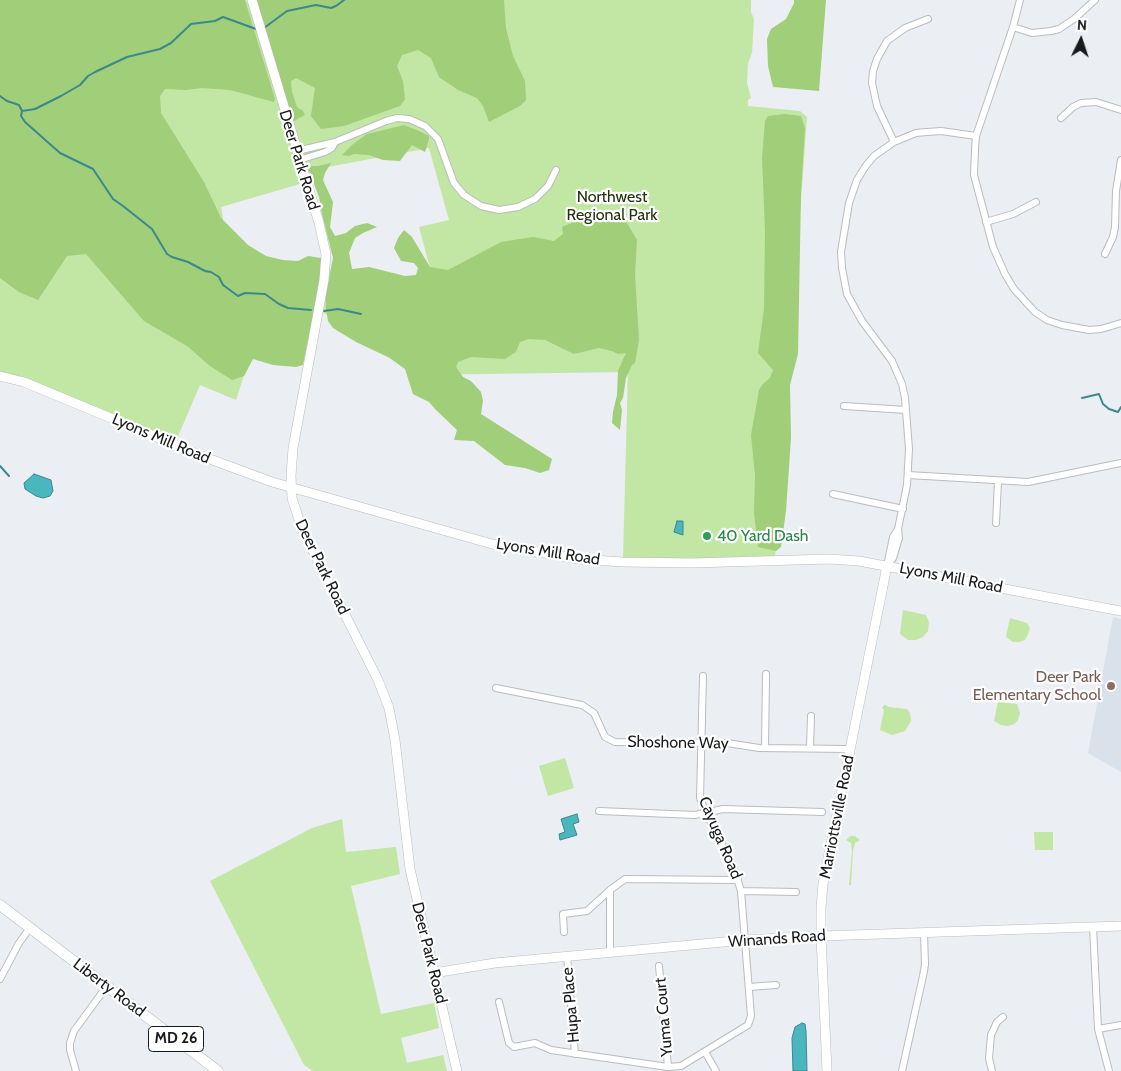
<!DOCTYPE html>
<style>
body{margin:0}
#map{position:relative;width:1121px;height:1071px;overflow:hidden;background:#ebeef2;font-family:Cabin,sans-serif}
canvas{display:block}
.north{position:absolute;left:1056px;top:15px;width:50px;height:50px;-webkit-text-stroke:4px #fff;paint-order:stroke;rotate:4deg;font-size:14px;font-weight:700;line-height:20px;text-align:center;color:#18191a}
.north::after{content:'';display:block;margin:auto;width:18px;height:22px;background:#18191a;clip-path:polygon(50% 0,100% 100%,50% 72%,0 100%)}
</style>
<div id="map">
<canvas width="1121" height="1071"></canvas>
<div class="north">N</div>
</div>
<script>
const ctx = document.querySelector('canvas').getContext('2d');
ctx.lineJoin = 'round';
function fill(path, color) {
  ctx.fillStyle = color;
  ctx.fill(path, 'evenodd');
}
function poly(rows) {
  const path = new Path2D();
  for (const r of rows) {
    path.moveTo(r[0], r[1]);
    for (let i = 2; i < r.length; i += 2) path.lineTo(r[i], r[i + 1]);
  }
  return path;
}
function trace(path, color, width, dash) {
  ctx.strokeStyle = color;
  ctx.lineWidth = width;
  ctx.lineCap = dash ? 'butt' : 'round';
  ctx.setLineDash(dash || []);
  ctx.stroke(path);
}
function label(font, color, halo, rows, align = 'center') {
  ctx.font = font + ' Cabin,sans-serif';
  ctx.lineWidth = 4.5;
  ctx.setLineDash([]);
  ctx.textBaseline = 'middle';
  ctx.strokeStyle = halo;
  ctx.fillStyle = color;
  for (const [text, x, y, turn = 0] of rows) {
    ctx.save();
    ctx.translate(x, y);
    ctx.rotate((+turn || 0) * Math.PI / 180);
    ctx.textAlign = isNaN(turn) ? turn : align;
    if (halo) ctx.strokeText(text, 0, 0);
    ctx.fillText(text, 0, 0);
    ctx.restore();
  }
}
fill(poly([
 [1113,617,1121,619,1121,772,1088,753]
]), '#d9e1eb');
fill(poly([
 [0,0,246,0,253,13,258,0,751,0,751,12,754,19,752,53,748,63,747,83,751,98,748,100,748,106,800,111,807,117,775,558,744,559,623,558,628,372,414,375,321,311,324,296,432,275,419,227,449,220,429,148,301,172,303,183,221,207,248,363,236,400,200,385,176,441,0,372],
 [903,610,926,615,929,622,928,631,923,637,916,640,908,640,900,634],
 [1010,618,1027,623,1030,628,1028,634,1025,640,1020,642,1013,642,1006,637],
 [998,702,1017,704,1020,713,1018,720,1014,724,1008,726,1001,725,994,721],
 [884,705,886,705,888,707,907,709,910,713,911,721,905,731,892,735,880,730,884,710,882,708],
 [565,758,574,788,548,796,539,766],
 [342,819,346,852,396,847,400,874,351,886,381,1014,434,1003,439,1028,401,1038,407,1063,443,1055,447,1071,313,1071,304,1065,210,881,312,828],
 [1034,832,1053,832,1053,850,1035,850],
 [850,836,855,836,860,840,855,843,853,851,851,885,849,885,852,851,851,843,846,840]
]), '#c2e6a3');
fill(poly([
 [0,0,245,0,275,99,274,102,230,90,202,88,186,90,165,89,160,96,161,113,204,182,221,218,248,245,266,256,283,260,298,261,308,256,321,258,322,265,319,287,303,365,296,367,273,365,253,359,244,376,232,380,210,366,187,346,144,321,86,254,67,256,38,300,19,292,0,278],
 [256,0,504,0,506,28,513,56,525,81,526,100,520,106,489,122,483,106,477,98,458,90,439,77,431,58,418,50,402,55,397,66,403,81,405,99,400,106,344,126,321,129,311,116,315,88,296,78,291,81,292,92,297,107,303,111,305,115,292,122],
 [794,0,826,0,819,91,773,87,768,66,767,39,771,29,786,19,794,3],
 [785,114,801,116,805,128,801,194,798,354,790,385,791,438,786,511,781,547,776,551,758,547,754,513,755,475,751,435,759,390,762,385,770,378,773,370,758,353,764,308,765,231,762,158,765,121,768,116],
 [404,125,419,131,429,136,429,139,425,152,412,145,400,161,383,160,369,155,354,154,349,156,342,155,352,145,367,134],
 [331,163,325,173,323,180,333,202,330,227,335,236,346,233,355,226,367,223,377,227,363,233,355,238,349,253,352,269,369,267,405,276,416,275,418,268,414,263,401,261,394,248,398,238,404,230,412,237,430,267,448,270,501,242,533,237,554,241,563,234,562,227,583,218,593,217,607,217,619,219,627,223,637,240,635,275,639,340,635,363,632,365,626,378,623,398,620,403,622,410,620,430,612,423,613,412,617,395,618,371,626,353,618,354,612,351,599,348,574,354,545,340,528,339,520,342,516,352,505,359,471,357,458,362,456,367,463,377,471,381,481,392,483,401,481,414,552,459,549,470,540,473,525,468,505,465,474,441,454,440,457,430,436,410,429,402,413,394,405,369,390,358,356,342,333,328,328,321,326,309,326,292,333,258,322,214,319,197,307,166,318,166]
]), '#a1ce78');
const water = poly([
 [34,474,51,480,53,491,50,496,43,498,36,496,25,489,24,483,34,474],
 [677,521,683,521,683,535,674,532,677,521],
 [577,814,579,822,573,824,577,835,560,840,559,834,565,832,561,819,577,814],
 [802,1023,805,1024,806,1031,807,1071,793,1071,792,1038,795,1027,802,1023]
]);
fill(water, '#4ab7be');
trace(water, '#3b888d', 1);
trace(poly([
 [264,28,287,11,316,5,331,8,336,6,344,0],
 [0,96,7,101,19,105,22,111,21,116,25,122,60,153,93,169,113,199,123,206,152,229,167,254,172,257,188,262,205,271,211,272,219,277,223,285,238,296,245,293,265,294,279,304,288,308,311,310],
 [22,111,35,109,61,96,80,85,88,76,95,72,127,57,160,49,171,43,191,24,215,21,223,17,256,29],
 [324,311,338,309,361,314],
 [1082,398,1099,394,1103,404,1109,409,1118,412,1121,407],
 [0,466,9,476]
]), '#3b888d', 2);
const street = poly([
 [1020,0,1013,27,976,136,975,149,974,175,993,247,1005,274,1014,289,1035,312,1047,320,1062,325,1089,330,1101,329,1121,323],
 [1013,27,1032,33,1051,31,1059,29,1074,19,1095,0],
 [1061,118,1073,107,1081,103,1096,102,1121,110],
 [894,142,877,106,872,83,873,71,877,59,887,41,905,28,928,19],
 [297,151,335,142,386,121,397,118,409,119,425,126,438,139,454,183,464,195,481,206,499,210,518,207,535,199,548,186,556,170],
 [299,160,325,152,332,148,335,142],
 [986,222,1013,214,1036,202],
 [1105,254,1113,237,1115,227,1116,191,1121,160],
 [844,406,906,410],
 [908,475,1028,482,1121,463],
 [833,494,903,509],
 [996,523,998,481],
 [887,566,893,558,899,538,898,529,907,485,909,449,905,398,902,384,892,361,862,321,847,294,842,268,841,252,849,203,857,180,865,167,874,156,894,142,916,133,927,132,941,131,976,136],
 [887,566,893,537,898,529],
 [496,688,582,705,594,713,605,737,615,742,727,743,759,748,850,749],
 [765,748,766,674],
 [810,748,811,716],
 [599,811,695,815,723,809,822,812],
 [741,891,796,892],
 [1093,927,1098,1029,1109,1071],
 [564,932,563,914,587,911,610,890,625,879,738,880],
 [610,953,610,890],
 [567,956,575,1054],
 [659,966,668,1067],
 [0,979,19,943,30,928],
 [749,987,776,985],
 [499,1002,509,1043,514,1047,535,1043,551,1050,668,1067,681,1066,748,1025,751,1016,741,891,733,866,706,813,700,798,703,676],
 [1098,1029,1121,1025],
 [705,1052,716,1071],
 [76,1071,70,1050,70,1043,74,1031,107,986],
 [902,1071,923,976,925,965,924,933],
 [992,1071,989,1058,991,1035,997,1022,1003,1017]
]);
const secondary = poly([
 [252,0,319,223,326,254,324,280,293,448,291,476,292,498,302,529,378,680,389,708,395,740,410,869,457,1071],
 [0,376,24,382,207,458,272,482,492,544,579,559,623,562,692,563,829,559,859,561,1121,611],
 [434,973,495,963,745,940,821,936,1121,926],
 [827,1071,821,936,821,908,823,884,887,566]
]);
const primary = poly([
 [0,905,218,1071]
]);
trace(street, '#babcc0', 8);
trace(secondary, '#babcc0', 10);
trace(primary, '#babcc0', 11);
trace(street, '#fff', 6);
trace(secondary, '#fff', 9);
trace(primary, '#fff', 10);
for (const [x, y, r, color] of [
 [707,536,5,"#2e9e5b"],
 [1111,686,5,"#8d6e63"]
]) {
  const dot = new Path2D();
  dot.arc(x, y, r, 0, 2 * Math.PI);
  ctx.fillStyle = color;
  ctx.fill(dot);
  trace(dot, '#fff', 2);
}
for (const [x, y, w] of [
 [176,1039,55]
]) {
  const box = new Path2D();
  box.roundRect(x - w / 2, y - 12.5, w, 25, 4);
  ctx.fillStyle = '#fff';
  ctx.fill(box);
  trace(box, '#18191a', 1);
}
label('bold 15px', '#18191a', null, [
 ["MD 26",176,1039]
]);
label('16px', '#18191a', '#fff', [
 ["Deer Park Road",299,160,73],
 ["Lyons Mill Road",161,439,23],
 ["Lyons Mill Road",548,552,9],
 ["Deer Park Road",322,567,64],
 ["Lyons Mill Road",951,578,11],
 ["Shoshone Way",678,743,1],
 ["Marriottsville Road",837,817,-79],
 ["Cayuga Road",720,838,67],
 ["Winands Road",777,939,-4],
 ["Deer Park Road",429,953,76],
 ["Liberty Road",109,988,37],
 ["Hupa Place",571,1005,-95],
 ["Yuma Court",664,1017,-95]
]);
label('16px', '#21320f', '#fff', [
 ["Northwest",612,197],
 ["Regional Park",612,215]
]);
label('16px', '#27864d', '#fff', [
 ["40 Yard Dash",717,536]
], 'left');
label('16px', '#785e54', '#fff', [
 ["Deer Park",1101,677],
 ["Elementary School",1101,695]
], 'right');
</script>
